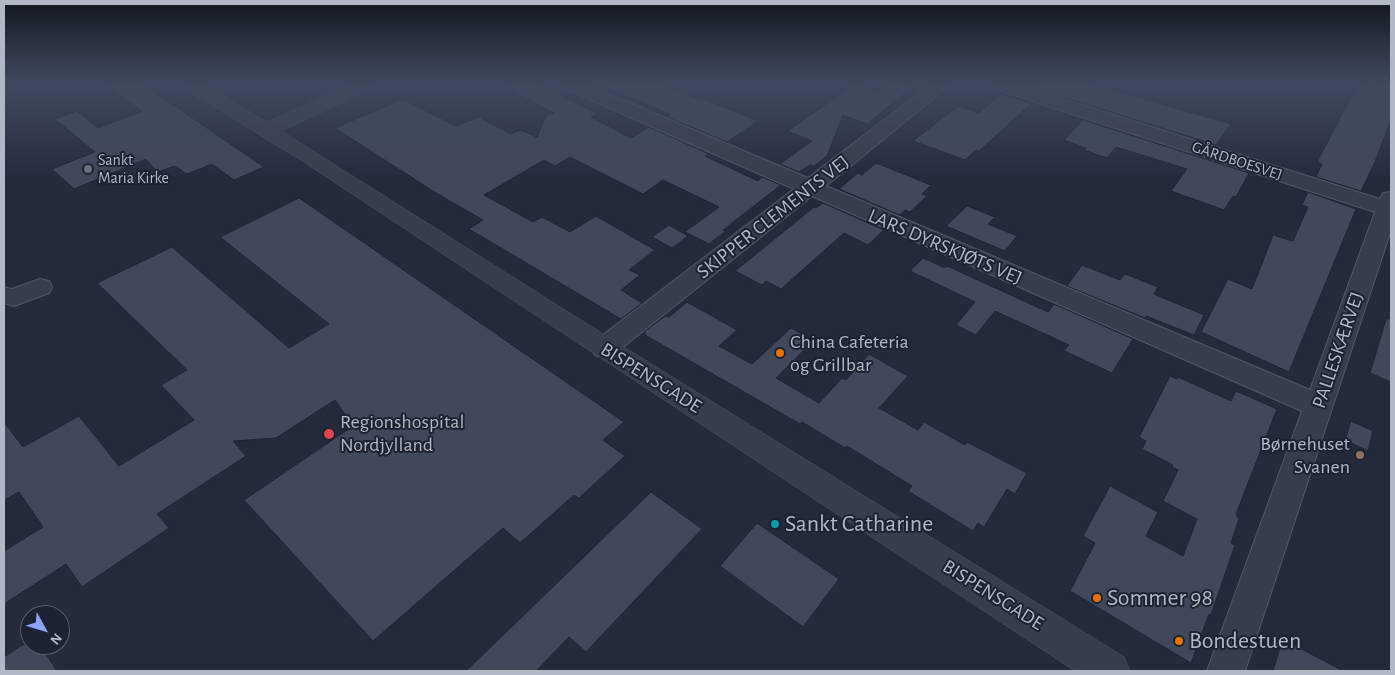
<!DOCTYPE html>
<meta charset="utf-8">
<style>
body{margin:0}
#map{position:relative;width:1395px;height:675px;overflow:hidden;background:#242a3c;font-family:"Alegreya Sans",sans-serif}
canvas{display:block}
.frame{position:absolute;inset:0;border:5px solid #b3b8c7;pointer-events:none}
.north{position:absolute;left:20px;top:605px;width:50px;height:50px;box-sizing:border-box;background:#1c2231;border:1px solid #585e6d;border-radius:50%;rotate:129deg;font-size:14px;font-weight:700;line-height:20px;text-align:center;color:#b3b8c7}
.north::after{content:'';display:block;margin:auto;width:18px;height:22px;background:#8aa4f5;clip-path:polygon(50% 0,100% 100%,50% 72%,0 100%)}
</style>
<div id="map">
<canvas width="1395" height="675"></canvas>
<div class="frame"></div>
<div class="north">N</div>
</div>
<script>
const ctx = document.querySelector('canvas').getContext('2d');
ctx.lineJoin = 'round';
function fill(path, color) {
  ctx.fillStyle = color;
  ctx.fill(path, 'evenodd');
}
function poly(rows) {
  const path = new Path2D();
  for (const r of rows) {
    path.moveTo(r[0], r[1]);
    for (let i = 2; i < r.length; i += 2) path.lineTo(r[i], r[i + 1]);
  }
  return path;
}
function trace(path, color, width, dash) {
  ctx.strokeStyle = color;
  ctx.lineWidth = width;
  ctx.lineCap = dash ? 'butt' : 'round';
  ctx.setLineDash(dash || []);
  ctx.stroke(path);
}
function label(font, color, halo, rows, align = 'center') {
  ctx.font = font + ' "Alegreya Sans",sans-serif';
  ctx.lineWidth = 4;
  ctx.setLineDash([]);
  ctx.textBaseline = 'middle';
  ctx.strokeStyle = halo;
  ctx.fillStyle = color;
  for (const [text, x, y, turn = 0] of rows) {
    ctx.save();
    ctx.translate(x, y);
    ctx.rotate((+turn || 0) * Math.PI / 180);
    ctx.textAlign = isNaN(turn) ? turn : align;
    if (halo) ctx.strokeText(text, 0, 0);
    ctx.fillText(text, 0, 0);
    ctx.restore();
  }
}
const building = poly([
 [105,85,144,85,264,167,234,180,212,164,187,174,175,166,157,172,146,159,74,189,52,169,95,152,55,119,77,111,98,128,142,111,105,85],
 [502,85,540,85,598,114,591,117,631,138,649,127,709,154,705,156,758,181,762,177,781,185,723,230,726,231,709,244,685,232,719,207,663,180,643,194,570,157,555,166,544,160,484,195,533,222,542,217,570,232,596,216,655,250,629,270,640,275,621,290,642,303,621,319,469,229,483,220,436,193,335,128,403,99,456,126,479,117,511,134,520,130,537,137,546,116,554,113,502,85],
 [601,85,662,85,698,99,701,98,758,121,727,142,667,117,670,114,601,85],
 [853,85,859,85,877,92,886,85,914,85,867,124,843,115,827,156,814,166,810,165,799,172,780,164,812,141,788,131,853,85],
 [1025,85,1088,85,1104,90,1106,88,1231,124,1216,145,1025,85],
 [1363,85,1377,89,1378,85,1391,85,1391,119,1375,162,1361,191,1316,177,1322,164,1317,162,1356,88,1361,89,1363,85],
 [1001,94,1032,103,979,151,976,150,965,160,913,141,958,106,979,113,1001,94],
 [1083,120,1249,173,1236,197,1233,196,1224,210,1171,191,1187,169,1116,147,1107,158,1084,150,1086,148,1064,140,1083,120],
 [876,163,931,185,922,194,927,196,910,212,905,210,900,215,839,189,858,173,862,175,876,163],
 [1308,192,1356,209,1289,372,1201,332,1228,279,1252,289,1273,235,1293,241,1308,207,1302,205,1308,192],
 [299,198,624,422,603,440,625,456,579,498,574,495,520,543,503,528,373,641,244,500,353,426,335,400,276,438,233,441,246,456,157,514,169,528,82,587,66,564,4,604,4,551,43,527,19,492,4,500,4,422,23,447,79,416,119,466,194,420,161,385,187,370,97,283,172,247,289,348,329,324,220,237,299,198],
 [823,203,884,230,868,245,844,233,781,289,766,281,762,285,735,271,814,207,816,208,823,203],
 [967,206,995,217,988,224,1017,236,1005,251,946,226,967,206],
 [669,225,688,236,672,248,652,237,669,225],
 [923,258,945,268,947,266,1048,312,1054,304,1133,339,1112,373,1064,351,1069,345,995,311,976,335,956,325,975,302,910,271,923,258],
 [1082,265,1120,280,1125,274,1158,287,1154,294,1204,315,1194,335,1146,316,1145,318,1067,286,1082,265],
 [687,302,737,330,719,346,752,364,791,328,814,340,776,378,819,403,842,378,846,380,869,354,908,376,879,408,918,430,924,422,965,445,967,442,1027,473,1015,494,1007,489,984,527,978,523,973,531,908,491,912,486,847,446,845,448,802,422,800,424,645,335,646,334,644,332,665,316,669,317,687,302],
 [1386,319,1391,319,1391,382,1370,373,1386,319],
 [1170,376,1177,379,1178,377,1231,401,1236,391,1277,409,1236,514,1239,519,1231,543,1235,545,1211,615,1209,614,1191,663,1070,591,1095,543,1083,536,1110,486,1158,512,1146,536,1183,556,1197,519,1163,501,1178,470,1172,467,1173,465,1142,449,1146,441,1139,437,1170,376],
 [1351,421,1373,431,1368,451,1345,440,1351,421],
 [651,492,702,529,586,652,569,637,536,671,466,671,651,492],
 [757,523,839,579,803,627,720,566,757,523],
 [1283,638,1298,647,1343,671,1273,671,1283,638],
 [22,645,40,645,57,671,4,671,4,657,22,645]
]);
fill(building, '#40485b');
trace(building, '#1e2433', 1);
const minor = poly([
 [563,85,587,85,808,178,930,85,950,85,826,186,1310,390,1375,212,995,89,992,85,1019,85,1380,199,1383,193,1391,192,1391,230,1245,671,1207,671,1302,411,812,196,613,355,604,358,595,355,591,348,595,341,794,189,566,89,563,85],
 [40,279,49,281,52,287,49,293,14,306,4,303,4,287,12,289,40,279]
]);
const tertiary = poly([
 [183,85,205,85,267,122,350,85,374,85,372,89,281,131,614,341,1124,657,1130,671,1075,671,304,162,185,89,183,85]
]);
trace(minor, '#525867', 2);
trace(tertiary, '#525867', 1);
fill(minor, '#373d4c');
fill(tertiary, '#373d4c');
const sky = ctx.createLinearGradient(0, 0, 0, 180);
sky.addColorStop(0, '#141721');
sky.addColorStop(0.47, '#3f4a61');
sky.addColorStop(1, '#3f4a6100');
ctx.fillStyle = sky;
ctx.fillRect(0, 0, 1395, 180);
for (const [x, y, r, color] of [
 [88,169,5,"#6b7280"],
 [780,353,5,"#e8710a"],
 [329,434,6,"#e0444e"],
 [1360,455,5,"#8d6e63"],
 [775,524,5,"#0f9aa8"],
 [1097,598,5,"#e8710a"],
 [1179,641,5,"#e8710a"]
]) {
  const dot = new Path2D();
  dot.arc(x, y, r, 0, 2 * Math.PI);
  ctx.fillStyle = color;
  ctx.fill(dot);
  trace(dot, '#1c2231', 2);
}
label('16px', '#b3b8c7', '#1c2231', [
 ["Sankt",98,160],
 ["Maria Kirke",98,178]
], 'left');
label('16px', '#b3b8c7', '#1c2231', [
 ["GÅRDBOESVEJ",1237,161,18]
]);
label('20px', '#b3b8c7', '#1c2231', [
 ["SKIPPER CLEMENTS VEJ",773,217,-38],
 ["LARS DYRSKJØTS VEJ",945,247,23],
 ["PALLESKÆRVEJ",1338,350,-71],
 ["BISPENSGADE",651,378,32],
 ["BISPENSGADE",993,595,32]
]);
label('20px', '#b3b8c7', '#1c2231', [
 ["China Cafeteria",790,342],
 ["og Grillbar",790,365],
 ["Regionshospital",340,422],
 ["Nordjylland",340,445],
 ["Børnehuset",1350,444,"right"],
 ["Svanen",1350,467,"right"]
], 'left');
label('24px', '#b3b8c7', '#1c2231', [
 ["Sankt Catharine",785,524],
 ["Sommer 98",1107,598],
 ["Bondestuen",1189,641]
], 'left');
</script>
